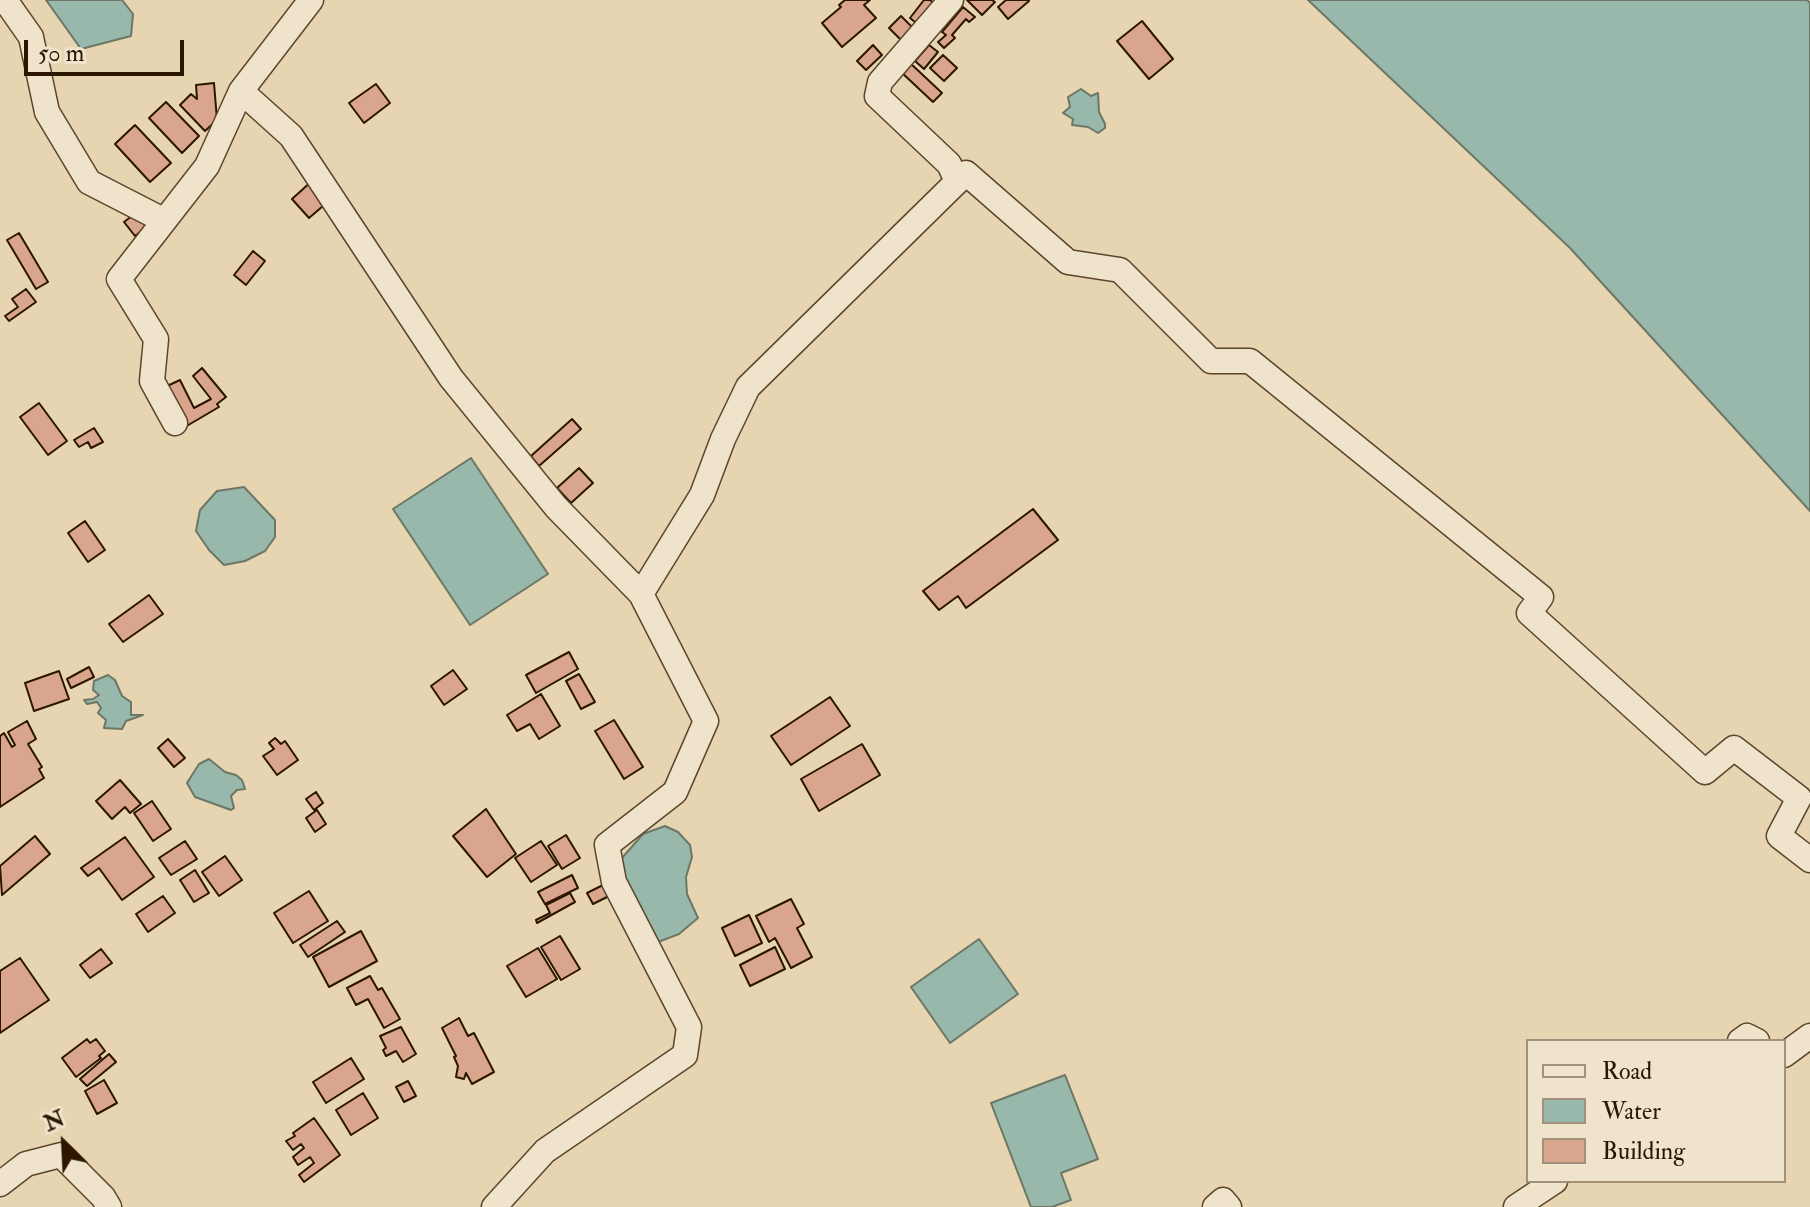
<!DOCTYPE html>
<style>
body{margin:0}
#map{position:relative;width:1810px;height:1207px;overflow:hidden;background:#e7d4b1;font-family:"IM FELL Double Pica",serif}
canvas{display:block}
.legend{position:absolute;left:1526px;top:1039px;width:260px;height:144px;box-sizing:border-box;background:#efe3cc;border:2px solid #a1917a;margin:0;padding:10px 14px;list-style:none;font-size:24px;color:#2c1600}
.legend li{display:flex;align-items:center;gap:16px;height:40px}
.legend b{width:40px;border:2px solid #a1917a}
.north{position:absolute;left:24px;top:1103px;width:80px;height:80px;-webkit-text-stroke:6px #efe3cc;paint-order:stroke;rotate:336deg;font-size:22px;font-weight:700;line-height:32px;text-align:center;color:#2c1600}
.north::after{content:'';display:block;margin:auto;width:28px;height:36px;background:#2c1600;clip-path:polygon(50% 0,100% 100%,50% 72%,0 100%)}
.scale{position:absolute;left:24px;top:40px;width:160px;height:36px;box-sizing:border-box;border:4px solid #2c1600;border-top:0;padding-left:10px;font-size:24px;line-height:28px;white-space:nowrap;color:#2c1600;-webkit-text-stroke:6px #efe3cc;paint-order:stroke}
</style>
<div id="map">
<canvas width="1810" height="1207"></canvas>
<ul class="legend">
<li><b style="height:10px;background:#efe3cc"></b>Road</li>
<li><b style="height:22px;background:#97b8aa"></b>Water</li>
<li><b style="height:22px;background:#d9a58c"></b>Building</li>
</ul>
<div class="north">N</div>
<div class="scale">50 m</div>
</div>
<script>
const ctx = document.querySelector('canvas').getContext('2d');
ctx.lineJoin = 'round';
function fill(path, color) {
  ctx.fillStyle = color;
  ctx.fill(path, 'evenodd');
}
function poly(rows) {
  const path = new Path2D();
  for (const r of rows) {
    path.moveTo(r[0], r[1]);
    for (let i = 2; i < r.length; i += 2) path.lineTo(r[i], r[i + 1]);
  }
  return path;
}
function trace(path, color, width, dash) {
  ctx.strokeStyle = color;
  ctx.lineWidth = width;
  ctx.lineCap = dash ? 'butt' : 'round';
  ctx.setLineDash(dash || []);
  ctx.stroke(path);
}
const water = poly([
 [46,0,122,0,133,14,131,36,81,49,46,0],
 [1308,0,1807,0,1810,3,1810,511,1570,248,1308,0],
 [1081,89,1091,96,1098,93,1099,112,1105,124,1105,128,1098,133,1088,127,1072,125,1073,119,1063,113,1070,107,1068,97,1081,89],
 [471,458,548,574,470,625,393,509,471,458],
 [244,487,275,520,275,537,265,551,245,561,224,565,209,550,196,531,200,510,217,491,244,487],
 [108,675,115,680,122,696,131,702,131,715,143,715,126,721,122,729,104,728,106,720,98,713,101,708,97,702,87,704,84,700,93,699,99,695,93,690,94,681,108,675],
 [209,759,225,772,236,775,242,780,245,789,237,790,231,796,234,808,231,810,195,797,187,783,199,764,209,759],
 [665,826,678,832,690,845,692,857,686,877,687,894,698,918,679,934,658,942,622,872,622,858,643,834,665,826],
 [979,939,1018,994,950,1043,911,987,979,939],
 [1065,1075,1098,1159,1061,1173,1071,1200,1052,1207,1031,1207,991,1103,1065,1075]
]);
fill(water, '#97b8aa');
trace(water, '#6c7766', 2);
const building = poly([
 [845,0,870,0,864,5,876,18,842,47,822,23,841,7,839,5,845,0],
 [924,0,930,0,938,7,921,27,910,18,924,0],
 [967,0,992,0,995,2,982,15,967,0],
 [1006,0,1029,0,1029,1,1008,19,998,7,1006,0],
 [963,7,975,17,969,22,966,19,952,35,955,38,944,48,938,42,946,35,942,32,963,7],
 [901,16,920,35,908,47,889,28,901,16],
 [1142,21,1173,59,1149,79,1117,41,1142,21],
 [873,45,882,55,866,70,857,61,873,45],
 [929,45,938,52,924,69,915,61,929,45],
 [943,55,957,68,944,81,930,68,943,55],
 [909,62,942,93,933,102,900,71,909,62],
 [214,83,217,120,205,131,180,105,191,94,197,99,196,85,214,83],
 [376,84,390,103,364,123,349,103,376,84],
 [166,102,199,136,182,153,149,118,166,102],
 [135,125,171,163,150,182,115,144,135,125],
 [313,180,330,200,309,218,292,199,313,180],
 [137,212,148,226,135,236,124,222,137,212],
 [19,233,48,282,36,289,7,240,19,233],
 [253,251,265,261,246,285,234,275,253,251],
 [26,289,36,302,9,321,5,316,18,307,12,299,26,289],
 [202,368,226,397,217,404,219,407,185,427,165,387,180,380,194,408,211,399,193,376,202,368],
 [39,403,67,441,48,455,20,417,39,403],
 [572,419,581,429,539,466,531,456,572,419],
 [94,428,103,442,91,448,88,442,79,447,74,440,94,428],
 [579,468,593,483,571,503,557,488,579,468],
 [1033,509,1058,540,966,608,958,596,939,610,923,591,1033,509],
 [85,521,105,550,88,562,68,533,85,521],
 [149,595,163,614,123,642,109,624,149,595],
 [569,652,578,669,536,693,526,675,569,652],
 [89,667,94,677,71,688,67,679,89,667],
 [453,670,467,689,444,705,431,686,453,670],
 [59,671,69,699,34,711,25,683,59,671],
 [579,674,595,702,581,709,566,681,579,674],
 [541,694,560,726,539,739,530,724,517,731,507,715,541,694],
 [830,697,850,726,791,765,771,736,830,697],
 [614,720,643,767,624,779,595,731,614,720],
 [27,721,36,739,28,744,42,767,39,769,44,778,0,807,0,736,4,733,12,747,15,745,8,732,27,721],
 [275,738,281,744,285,741,298,760,277,775,263,756,274,749,269,743,275,738],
 [168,739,185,758,174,767,158,748,168,739],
 [862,744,880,775,819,811,801,779,862,744],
 [120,780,141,804,130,813,125,807,112,819,96,801,120,780],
 [316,792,323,803,314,810,306,799,316,792],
 [152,801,171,829,153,841,134,813,152,801],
 [486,809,516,854,487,877,453,836,486,809],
 [317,810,326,824,315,832,306,818,317,810],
 [566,835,580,858,562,869,548,846,566,835],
 [35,836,50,854,2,895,0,866,35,836],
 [125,837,154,877,122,900,99,868,88,876,81,868,125,837],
 [185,841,197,859,171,875,159,858,185,841],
 [541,841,557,865,531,882,515,858,541,841],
 [225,856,242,880,219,896,202,872,225,856],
 [195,870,209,893,194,902,180,880,195,870],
 [572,875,578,888,545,904,538,892,572,875],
 [603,885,609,896,593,904,587,893,603,885],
 [309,891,328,921,293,943,274,913,309,891],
 [570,893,575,902,537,923,536,920,550,913,546,905,570,893],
 [163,896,175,913,148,932,136,914,163,896],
 [791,899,804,924,797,928,812,957,791,968,775,938,769,942,756,916,791,899],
 [749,915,762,943,735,956,722,928,749,915],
 [337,921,345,932,308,957,300,945,337,921],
 [361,931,377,961,329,987,313,957,361,931],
 [560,936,580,969,561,980,541,947,560,936],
 [775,947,785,969,750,986,740,965,775,947],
 [538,948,557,979,526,997,507,966,538,948],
 [101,949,112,963,90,978,80,965,101,949],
 [20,958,49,1000,0,1033,0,971,20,958],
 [370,976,378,990,382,988,400,1019,384,1028,368,999,356,1005,347,988,370,976],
 [459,1018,468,1036,474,1033,494,1072,472,1084,466,1073,464,1079,456,1077,458,1066,454,1057,456,1056,442,1028,459,1018],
 [401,1027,416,1054,403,1062,396,1051,386,1056,383,1050,386,1048,380,1036,401,1027],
 [87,1039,90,1043,96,1039,105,1051,99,1056,101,1058,76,1077,62,1058,87,1039],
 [109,1054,116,1062,87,1086,80,1079,109,1054],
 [351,1058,364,1079,326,1103,313,1082,351,1058],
 [104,1080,117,1103,97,1114,85,1091,104,1080],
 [408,1081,416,1096,404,1102,396,1087,408,1081],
 [363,1093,378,1118,351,1135,336,1110,363,1093],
 [314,1118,340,1155,304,1182,299,1175,314,1163,310,1157,298,1165,293,1157,304,1148,301,1144,293,1150,286,1141,295,1136,293,1133,314,1118]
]);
fill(building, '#d9a58c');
trace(building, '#2c1600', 2);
const street = poly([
 [5,0,31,37,47,112,89,182,163,220],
 [951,0,880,82,877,96,949,164,957,181],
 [241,91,311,0],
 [175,423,152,381,156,339,119,279,207,166,241,91,291,136,451,378,556,507,641,594],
 [1740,1041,1747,1036,1757,1041],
 [1784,1055,1810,1036],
 [0,1184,26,1164,61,1155,103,1197,109,1207],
 [494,1207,545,1151,685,1055,689,1027,614,882,607,845,675,792,706,721,641,594,702,495,723,439,748,387,966,173,1068,262,1120,270,1211,361,1250,361,1541,597,1529,613,1705,772,1734,748,1799,798,1779,836,1810,860],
 [1215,1207,1223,1200,1229,1207],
 [1516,1207,1555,1181]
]);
trace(street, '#5b462c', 27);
trace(street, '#efe3cc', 24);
</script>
